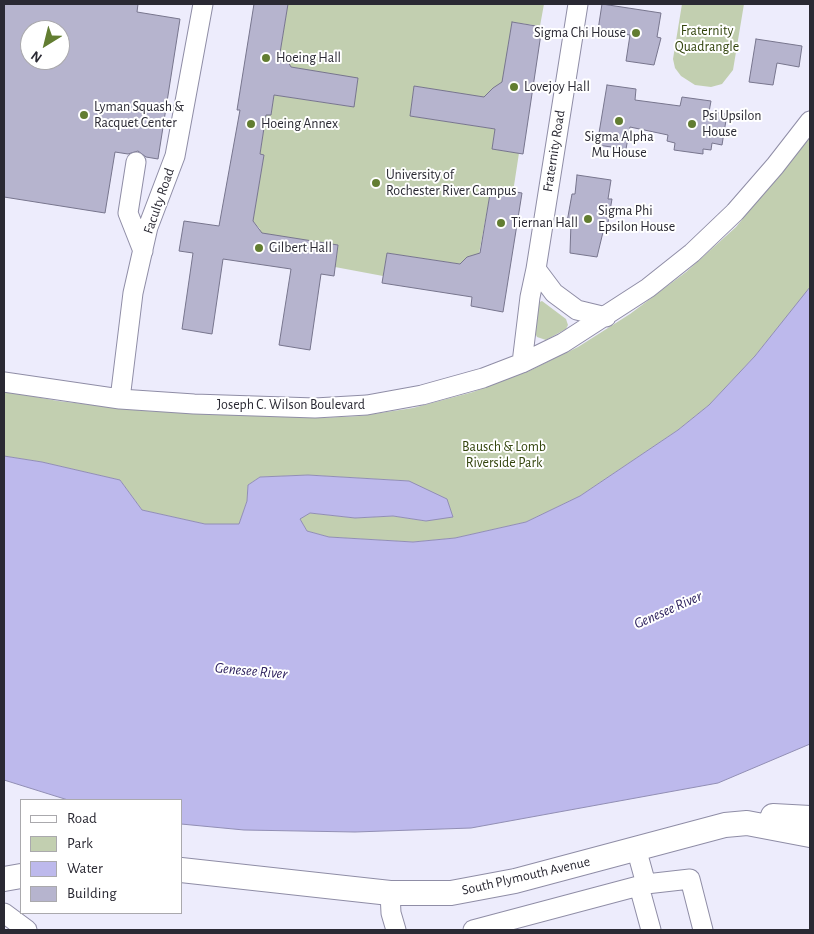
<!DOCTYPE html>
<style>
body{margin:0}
#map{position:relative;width:814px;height:934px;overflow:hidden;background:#edecfc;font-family:"Alegreya Sans",sans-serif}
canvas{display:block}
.frame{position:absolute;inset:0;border:5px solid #2a2933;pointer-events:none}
.legend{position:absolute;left:20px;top:799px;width:162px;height:115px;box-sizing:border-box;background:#fff;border:1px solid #aaa9ad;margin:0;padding:6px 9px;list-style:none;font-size:15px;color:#2a2933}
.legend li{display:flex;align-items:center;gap:10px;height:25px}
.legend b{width:25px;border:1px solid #aaa9ad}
.north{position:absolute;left:20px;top:20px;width:50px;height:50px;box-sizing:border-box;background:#fff;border:1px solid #aaa9ad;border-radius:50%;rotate:216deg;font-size:14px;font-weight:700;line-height:20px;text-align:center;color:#2a2933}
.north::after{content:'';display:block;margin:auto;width:18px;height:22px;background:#627d31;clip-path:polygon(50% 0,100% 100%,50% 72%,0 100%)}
</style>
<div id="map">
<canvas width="814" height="934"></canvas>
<div class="frame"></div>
<ul class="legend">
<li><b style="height:6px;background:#fff"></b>Road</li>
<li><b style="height:14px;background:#c2cfb0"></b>Park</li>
<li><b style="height:14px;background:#bdb9ec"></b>Water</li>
<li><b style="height:14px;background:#b6b4ce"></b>Building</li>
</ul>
<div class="north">N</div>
</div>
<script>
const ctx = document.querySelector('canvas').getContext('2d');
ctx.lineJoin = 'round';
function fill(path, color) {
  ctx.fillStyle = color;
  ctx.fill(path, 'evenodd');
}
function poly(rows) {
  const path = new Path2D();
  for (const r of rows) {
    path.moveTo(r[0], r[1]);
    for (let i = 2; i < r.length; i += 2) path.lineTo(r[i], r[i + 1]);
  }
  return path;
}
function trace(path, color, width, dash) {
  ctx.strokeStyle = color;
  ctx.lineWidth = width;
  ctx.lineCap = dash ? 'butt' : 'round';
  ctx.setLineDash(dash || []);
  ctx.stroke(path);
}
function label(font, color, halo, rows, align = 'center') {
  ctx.font = font + ' "Alegreya Sans",sans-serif';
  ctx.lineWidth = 4;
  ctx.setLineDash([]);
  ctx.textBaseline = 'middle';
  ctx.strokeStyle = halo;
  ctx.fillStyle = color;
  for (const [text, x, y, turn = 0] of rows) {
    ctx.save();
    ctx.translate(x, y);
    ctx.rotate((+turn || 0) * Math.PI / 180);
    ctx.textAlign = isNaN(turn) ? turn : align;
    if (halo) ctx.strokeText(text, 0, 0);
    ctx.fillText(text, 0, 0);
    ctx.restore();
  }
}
fill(poly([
 [288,4,544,4,540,26,512,22,502,85,493,88,487,98,414,86,410,116,495,129,492,149,519,153,513,192,491,189,479,254,467,257,461,264,387,253,383,276,335,267,338,245,260,233,260,229,253,221,264,155,260,154,266,115,271,115,274,95,353,107,358,79,291,67,285,56,280,53],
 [682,4,744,4,733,70,722,84,711,87,695,85,681,76,675,68,673,59],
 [810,137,810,287,803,297,755,356,709,405,678,430,580,496,526,522,455,538,413,542,329,537,307,531,299,518,310,513,355,518,393,516,426,521,409,481,308,475,260,477,248,485,247,501,239,524,205,524,142,510,120,480,42,462,4,456,4,391,58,401,146,411,319,418,360,416,413,408,473,392,529,371,578,347,630,314,686,272,736,227],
 [542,301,566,319,568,325,566,329,546,340,537,337,535,333,537,303]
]), '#c2cfb0');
const water = poly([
 [810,287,810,744,718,783,471,828,355,832,244,830,181,824,181,800,68,800,4,780,4,456,42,462,120,480,142,510,205,524,239,524,247,501,248,485,260,477,308,475,409,481,447,499,453,517,426,521,393,516,355,518,310,513,300,519,307,531,329,537,413,542,455,538,526,522,580,496,678,430,709,405,755,356,810,287]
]);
fill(water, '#bdb9ec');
trace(water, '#918eb4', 1);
const building = poly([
 [4,4,138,4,137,12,180,19,158,159,146,157,138,151,128,154,115,152,105,213,4,197,4,4],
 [30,30,60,30,60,60,30,60,30,30],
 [254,4,288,4,280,53,285,56,291,67,358,78,354,107,274,95,271,115,266,115,260,154,264,155,253,221,262,233,338,245,334,276,321,274,310,350,279,345,291,269,223,259,212,334,182,329,193,253,179,251,184,221,219,226,240,110,237,110,254,4],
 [602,4,661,13,657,37,661,38,654,65,626,61,630,35,598,30,602,4],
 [512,22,542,27,523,154,492,149,495,129,410,116,414,86,484,97,493,88,502,82,512,22],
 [756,39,802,46,799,67,777,63,773,85,749,82,756,39],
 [607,85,636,89,635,100,680,106,682,97,711,101,709,112,727,114,722,145,712,143,711,150,703,149,703,154,674,150,675,143,667,141,668,135,630,127,626,149,597,145,607,85],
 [577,175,611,180,608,199,612,199,607,228,604,228,597,257,570,253,571,222,567,222,572,194,575,194,577,175],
 [491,188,522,193,503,312,471,306,472,297,382,283,387,253,460,264,467,257,480,253,491,188]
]);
fill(building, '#b6b4ce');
trace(building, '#77758d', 1);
const minor = poly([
 [136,162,128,213,143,251],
 [536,269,554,293,577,310,606,317],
 [522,363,530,297,536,269,578,4],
 [4,382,120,399,194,404,315,408,367,405,422,395,483,378,522,363,563,343,648,288,692,253,735,212,775,166,810,121],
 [120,399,133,293,148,227,175,156,203,4],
 [636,848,646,884],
 [639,886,651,930],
 [390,893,391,913,396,930],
 [4,913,27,930],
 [473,930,646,884,690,879,703,930]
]);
const major = poly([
 [773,816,810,818],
 [181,870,390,893,451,893,515,881,725,825,747,823,810,835],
 [4,879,21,876]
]);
trace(minor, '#8f8da6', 21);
trace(major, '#8f8da6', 26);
trace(minor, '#fff', 19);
trace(major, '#fff', 24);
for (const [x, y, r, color] of [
 [636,33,5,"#627d31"],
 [266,58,5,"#627d31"],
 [514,87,5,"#627d31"],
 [84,115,5,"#627d31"],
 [619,121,5,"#627d31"],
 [251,124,5,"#627d31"],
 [692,124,5,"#627d31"],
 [376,183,5,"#627d31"],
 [588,219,5,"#627d31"],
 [501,223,5,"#627d31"],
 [259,248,5,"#627d31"]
]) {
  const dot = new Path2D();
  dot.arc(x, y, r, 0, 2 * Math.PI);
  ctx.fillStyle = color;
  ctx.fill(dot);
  trace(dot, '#fff', 2);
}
label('14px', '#33450d', '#fff', [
 ["Fraternity",707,31],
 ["Quadrangle",707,47],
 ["Bausch & Lomb",504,447],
 ["Riverside Park",504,463]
]);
label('14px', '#2a2933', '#fff', [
 ["Sigma Chi House",626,33,"right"],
 ["Hoeing Hall",276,58],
 ["Lovejoy Hall",524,87],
 ["Lyman Squash &",94,107],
 ["Racquet Center",94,123],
 ["Psi Upsilon",702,116],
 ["House",702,132],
 ["Hoeing Annex",261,124],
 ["Sigma Alpha",619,137,"center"],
 ["Mu House",619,153,"center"],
 ["University of",386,175],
 ["Rochester River Campus",386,191],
 ["Sigma Phi",598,211],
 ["Epsilon House",598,227],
 ["Tiernan Hall",511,223],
 ["Gilbert Hall",269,248]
], 'left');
label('14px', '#2a2933', '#fff', [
 ["Fraternity Road",554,151,-81],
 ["Faculty Road",159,201,-71],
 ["Joseph C. Wilson Boulevard",291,405],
 ["South Plymouth Avenue",526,876,-13]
]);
label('italic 15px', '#302460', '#fff', [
 ["Genesee River",668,610,-24],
 ["Genesee River",251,671,5]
]);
</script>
